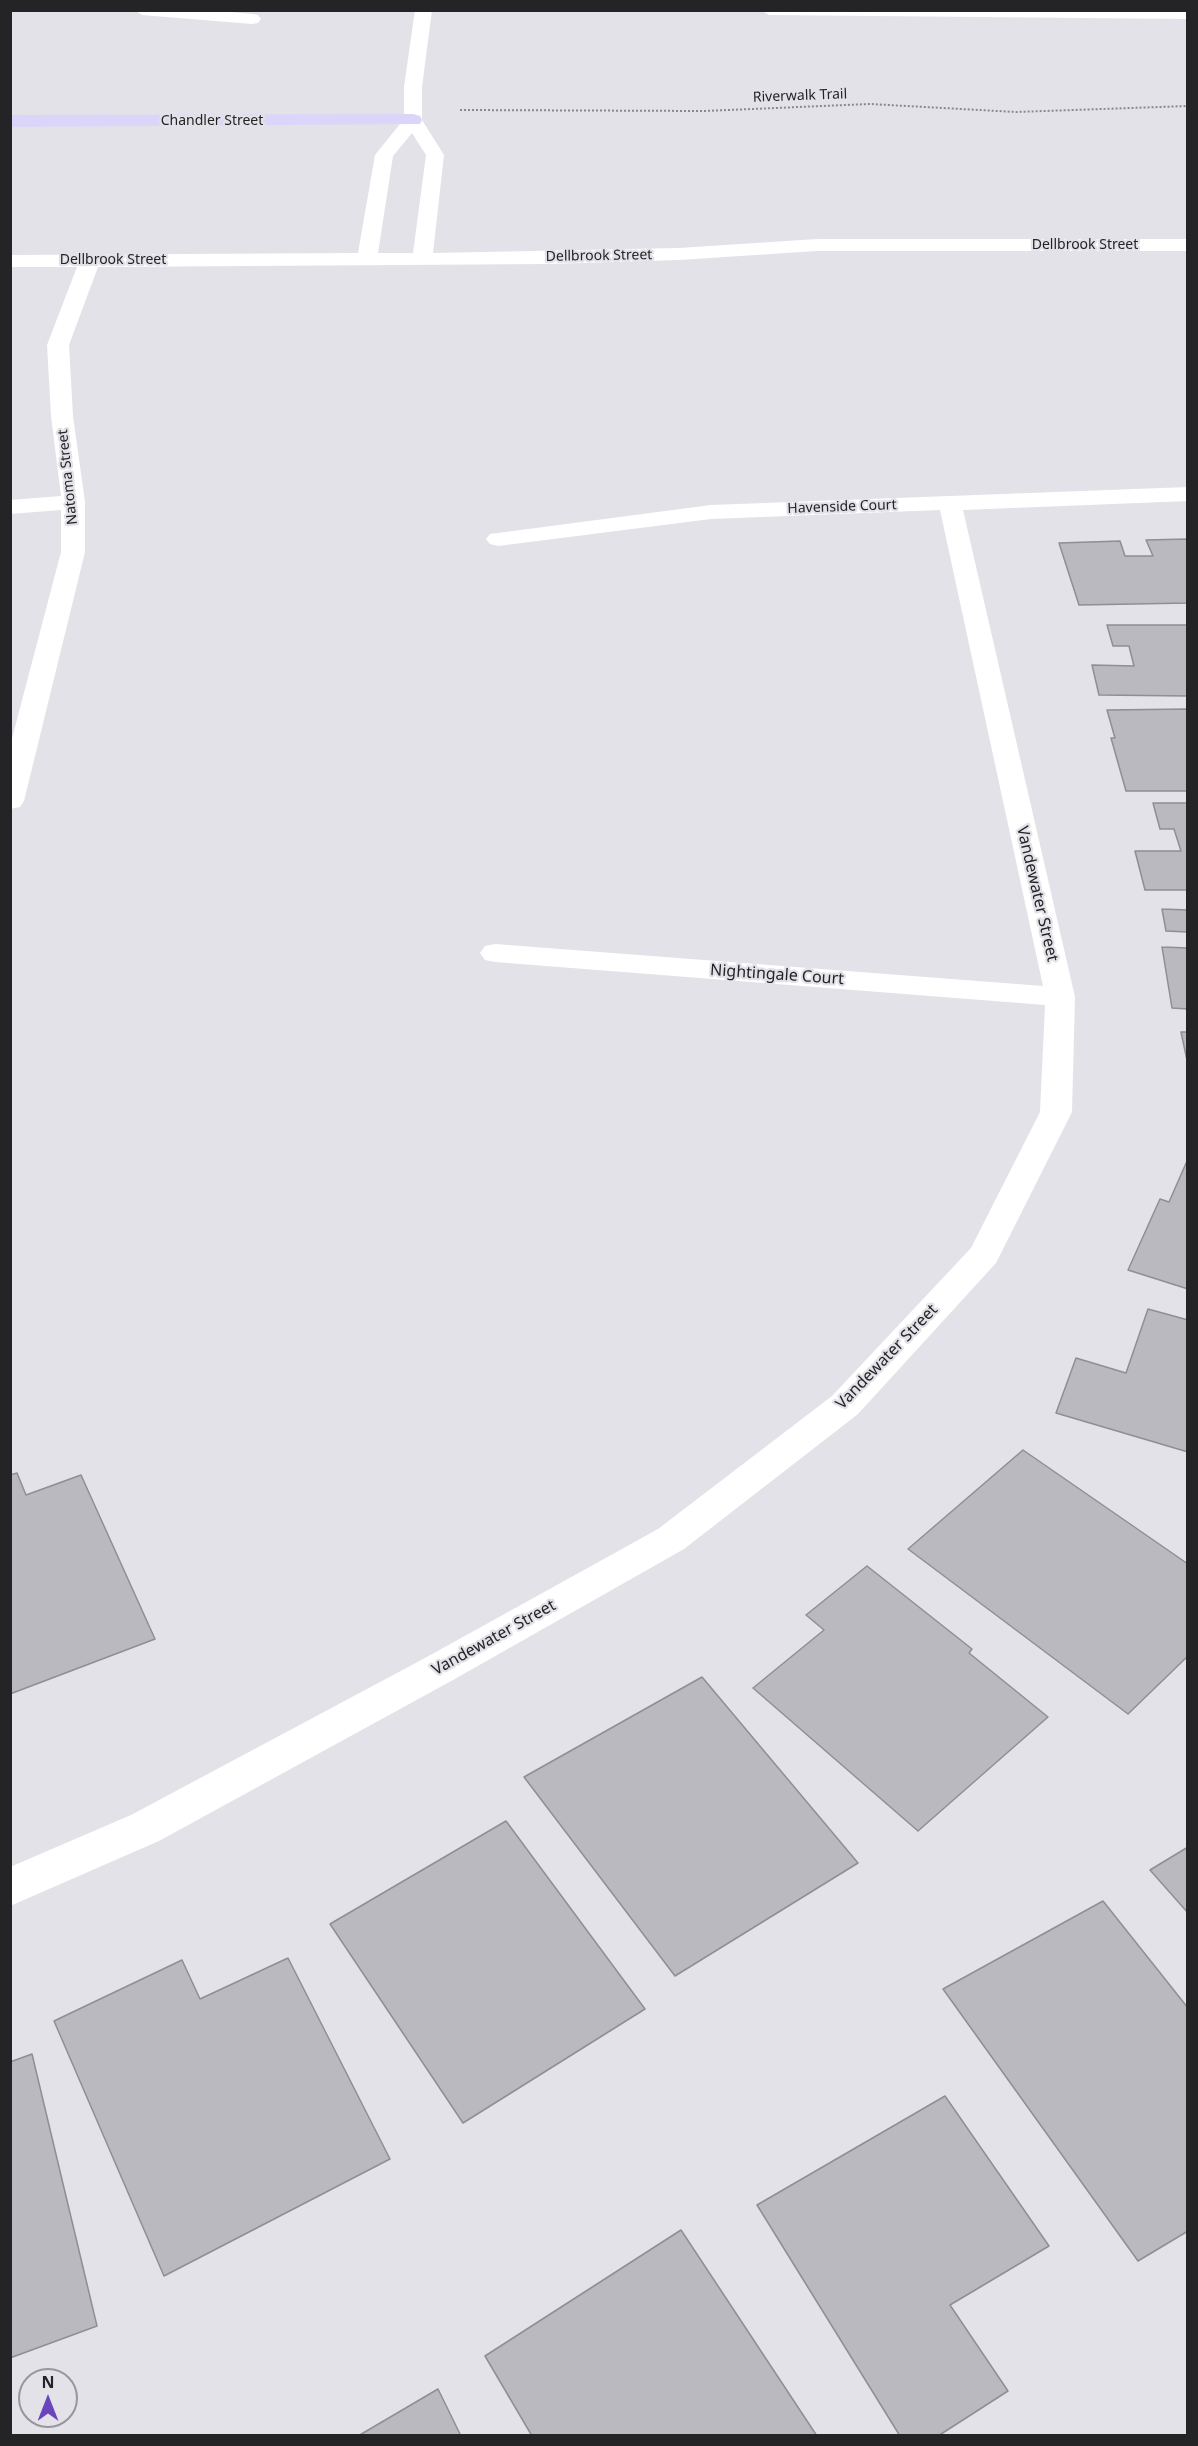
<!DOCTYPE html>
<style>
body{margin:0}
#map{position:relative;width:1198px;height:2446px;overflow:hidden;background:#e3e2e8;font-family:"Noto Sans",sans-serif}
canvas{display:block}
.frame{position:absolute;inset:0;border:12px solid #242426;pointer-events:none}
.north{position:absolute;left:18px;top:2368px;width:60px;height:60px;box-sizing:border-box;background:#e3e2e8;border:2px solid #97969a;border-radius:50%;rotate:0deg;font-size:16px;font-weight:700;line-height:24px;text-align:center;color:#242426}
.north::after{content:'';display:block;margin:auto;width:21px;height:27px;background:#6a45be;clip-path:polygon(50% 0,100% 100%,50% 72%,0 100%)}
</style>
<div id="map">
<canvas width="1198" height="2446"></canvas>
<div class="frame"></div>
<div class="north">N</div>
</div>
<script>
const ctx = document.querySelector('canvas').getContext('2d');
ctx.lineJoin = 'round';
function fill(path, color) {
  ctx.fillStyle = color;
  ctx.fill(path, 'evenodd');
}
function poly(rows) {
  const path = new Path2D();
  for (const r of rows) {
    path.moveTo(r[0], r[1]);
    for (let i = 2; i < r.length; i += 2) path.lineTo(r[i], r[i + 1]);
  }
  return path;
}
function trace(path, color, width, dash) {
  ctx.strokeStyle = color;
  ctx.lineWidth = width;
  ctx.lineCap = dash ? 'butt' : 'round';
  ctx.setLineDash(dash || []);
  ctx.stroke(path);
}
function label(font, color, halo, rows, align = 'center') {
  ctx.font = font + ' "Noto Sans",sans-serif';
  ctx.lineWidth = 4.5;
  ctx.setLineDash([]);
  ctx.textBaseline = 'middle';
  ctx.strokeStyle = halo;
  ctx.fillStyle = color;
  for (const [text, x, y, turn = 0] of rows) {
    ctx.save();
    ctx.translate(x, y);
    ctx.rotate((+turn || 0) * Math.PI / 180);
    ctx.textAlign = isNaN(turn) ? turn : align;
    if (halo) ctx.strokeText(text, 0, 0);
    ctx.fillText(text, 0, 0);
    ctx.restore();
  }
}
const building = poly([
 [1188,539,1188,603,1079,605,1059,543,1120,541,1125,556,1153,556,1146,540,1188,539],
 [1107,625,1188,625,1188,696,1099,695,1092,665,1134,666,1129,646,1113,646,1107,625],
 [1188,709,1188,791,1126,791,1111,738,1115,738,1107,710,1188,709],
 [1153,803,1188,803,1188,890,1145,890,1135,851,1181,851,1174,829,1160,829,1153,803],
 [1162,909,1188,910,1188,932,1166,931,1162,909],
 [1162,947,1188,948,1188,1009,1172,1008,1162,947],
 [1181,1032,1188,1032,1188,1065,1181,1032],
 [1187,1161,1188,1162,1188,1289,1128,1270,1160,1199,1169,1202,1187,1161],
 [1148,1309,1188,1320,1188,1452,1056,1413,1076,1358,1126,1373,1148,1309],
 [1023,1450,1188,1564,1188,1656,1128,1714,908,1549,1023,1450],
 [17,1473,26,1495,81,1475,155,1639,10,1694,10,1475,17,1473],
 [867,1566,972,1649,969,1653,1048,1717,918,1831,753,1688,824,1630,806,1615,867,1566],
 [702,1677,858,1863,675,1976,524,1777,702,1677],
 [506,1821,645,2009,463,2123,330,1924,506,1821],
 [1188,1847,1188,1913,1150,1870,1188,1847],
 [1103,1901,1188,2008,1188,2231,1138,2261,943,1989,1103,1901],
 [288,1958,390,2159,164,2276,54,2021,182,1960,200,1999,288,1958],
 [32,2054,97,2326,10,2358,10,2062,32,2054],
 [945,2096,1049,2246,950,2305,1008,2391,938,2436,900,2436,757,2205,945,2096],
 [681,2230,817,2436,532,2436,485,2356,681,2230],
 [438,2389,461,2436,358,2436,438,2389]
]);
fill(building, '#bab9bf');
trace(building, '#8e8e93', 1.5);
trace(poly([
 [460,110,704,111,870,104,1016,112,1188,106]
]), '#89898d', 2, [2, 2]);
fill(poly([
 [134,10,210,10,252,14,258,15,261,19,258,23,252,24,142,15,134,10],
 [415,10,432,10,422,87,422,120,444,155,433,253,679,248,817,239,1188,239,1188,251,817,251,679,260,549,264,98,267,69,345,73,416,85,502,85,552,24,801,20,807,10,809,10,746,61,552,61,510,10,514,10,500,61,496,51,416,47,345,77,267,10,267,10,255,358,253,375,155,404,119,404,87,415,10],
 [412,133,426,155,413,253,378,253,393,156,412,133],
 [761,10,1188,10,1188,19,769,15,761,10],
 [1188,487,1188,501,963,510,1075,997,1072,1112,996,1263,858,1414,684,1549,453,1680,159,1841,10,1906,10,1867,131,1815,425,1658,658,1529,832,1396,971,1248,1040,1112,1045,1005,495,962,485,960,480,953,485,946,495,944,1043,986,940,510,711,519,498,546,490,544,486,539,490,534,711,505,1188,487]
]), '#fff');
fill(poly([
 [413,114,420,116,422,120,420,124,10,127,10,115,413,114]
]), '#dcd5fa');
label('14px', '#242426', '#e3e2e8', [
 ["Riverwalk Trail",800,96,-2],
 ["Chandler Street",212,121],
 ["Dellbrook Street",1085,245],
 ["Dellbrook Street",599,256,-1],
 ["Dellbrook Street",113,260],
 ["Natoma Street",68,477,-96],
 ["Havenside Court",842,507,-2]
]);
label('16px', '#242426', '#e3e2e8', [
 ["Vandewater Street",1037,894,77],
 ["Nightingale Court",777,975,4],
 ["Vandewater Street",887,1357,-46],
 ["Vandewater Street",494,1638,-29]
]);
</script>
